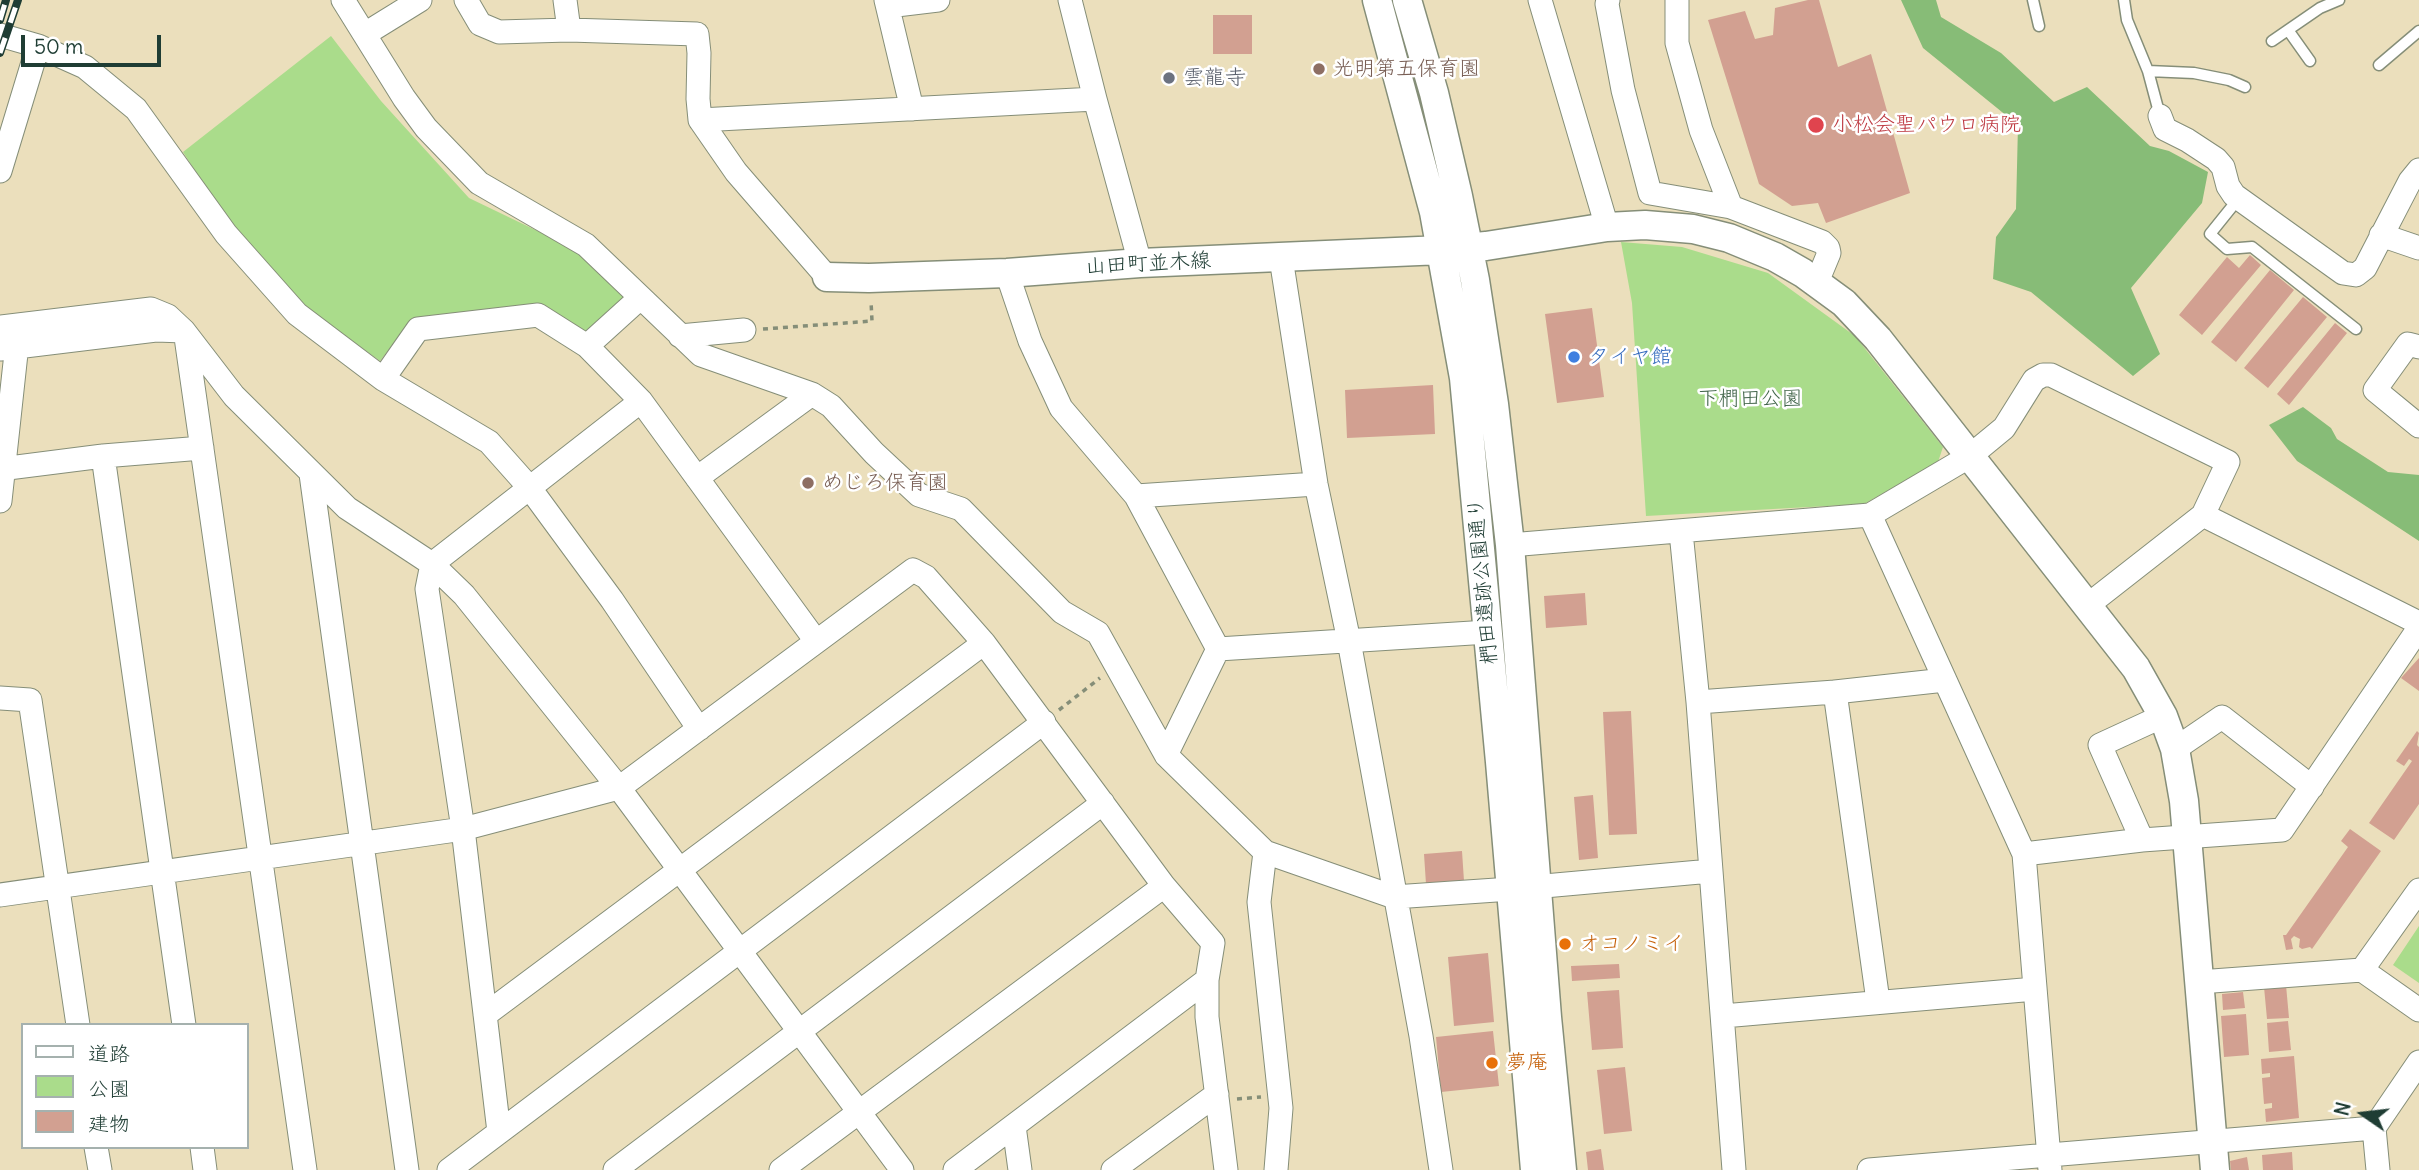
<!DOCTYPE html>
<meta charset="utf-8">
<style>
body{margin:0}
#map{position:relative;width:2419px;height:1170px;overflow:hidden;background:#ebdfbc;font-family:Delius,"Klee One",sans-serif}
canvas{display:block}
.legend{position:absolute;left:21px;top:1023px;width:228px;height:126px;box-sizing:border-box;background:#fff;border:2px solid #a5b1ae;margin:0;padding:9px 12px;list-style:none;font-size:21px;color:#1f3d34}
.legend li{display:flex;align-items:center;gap:14px;height:35px}
.legend b{width:35px;border:2px solid #a5b1ae}
.north{position:absolute;left:2328px;top:1079px;width:70px;height:70px;-webkit-text-stroke:5px #fff;paint-order:stroke;rotate:284deg;font-size:19px;font-weight:700;line-height:28px;text-align:center;color:#1f3d34}
.north::after{content:'';display:block;margin:auto;width:24px;height:32px;background:#1f3d34;clip-path:polygon(50% 0,100% 100%,50% 72%,0 100%)}
.scale{position:absolute;left:21px;top:35px;width:140px;height:32px;box-sizing:border-box;border:4px solid #1f3d34;border-top:0;padding-left:9px;font-size:21px;line-height:24px;white-space:nowrap;color:#1f3d34;-webkit-text-stroke:5px #fff;paint-order:stroke}
</style>
<div id="map">
<canvas width="2419" height="1170"></canvas>
<ul class="legend">
<li><b style="height:9px;background:#fff"></b>道路</li>
<li><b style="height:19px;background:#aadc8b"></b>公園</li>
<li><b style="height:19px;background:#d2a091"></b>建物</li>
</ul>
<div class="north">N</div>
<div class="scale">50 m</div>
</div>
<script>
const ctx = document.querySelector('canvas').getContext('2d');
ctx.lineJoin = 'round';
function fill(path, color) {
  ctx.fillStyle = color;
  ctx.fill(path, 'evenodd');
}
function poly(rows) {
  const path = new Path2D();
  for (const r of rows) {
    path.moveTo(r[0], r[1]);
    for (let i = 2; i < r.length; i += 2) path.lineTo(r[i], r[i + 1]);
  }
  return path;
}
function trace(path, color, width, dash) {
  ctx.strokeStyle = color;
  ctx.lineWidth = width;
  ctx.lineCap = dash ? 'butt' : 'round';
  ctx.setLineDash(dash || []);
  ctx.stroke(path);
}
function label(font, color, halo, rows, align = 'center') {
  ctx.font = font + ' Delius,"Klee One",sans-serif';
  ctx.lineWidth = 5;
  ctx.setLineDash([]);
  ctx.textBaseline = 'middle';
  ctx.strokeStyle = halo;
  ctx.fillStyle = color;
  for (const [text, x, y, turn = 0] of rows) {
    ctx.save();
    ctx.translate(x, y);
    ctx.rotate((+turn || 0) * Math.PI / 180);
    ctx.textAlign = isNaN(turn) ? turn : align;
    if (halo) ctx.strokeText(text, 0, 0);
    ctx.fillText(text, 0, 0);
    ctx.restore();
  }
}
fill(poly([
 [331,36,381,101,469,198,577,250,630,298,585,338,539,308,412,319,380,361,305,307,226,219,183,152],
 [1621,242,1682,247,1768,273,1855,336,1943,447,1938,462,1864,504,1646,516,1632,303],
 [2419,926,2419,983,2393,965]
]), '#aadc8b');
fill(poly([
 [1901,0,1936,0,1941,17,2001,53,2054,102,2087,87,2150,146,2169,151,2208,172,2202,203,2131,288,2160,354,2133,376,2031,292,1993,279,1996,237,2016,209,2018,125,1923,48],
 [2303,407,2331,428,2337,439,2388,472,2419,475,2419,541,2297,461,2269,425]
]), '#87bc77');
fill(poly([
 [1808,0,1819,0,1838,67,1871,54,1910,193,1826,223,1818,203,1792,206,1759,184,1708,20,1745,11,1755,39,1773,35,1775,8],
 [1213,15,1252,15,1252,54,1213,54],
 [2250,255,2261,265,2202,335,2179,315,2227,257,2239,268],
 [2270,270,2294,290,2236,362,2211,342],
 [2303,297,2327,317,2268,388,2244,368],
 [1592,308,1604,397,1557,403,1545,314],
 [2335,323,2347,333,2289,405,2277,394],
 [1433,385,1435,434,1347,438,1345,390],
 [1585,593,1587,625,1546,628,1544,596],
 [2419,658,2419,691,2401,678],
 [1631,711,1637,834,1609,835,1603,712],
 [2417,731,2419,733,2417,745,2419,747,2419,804,2394,840,2369,823,2412,761,2409,759,2404,766,2396,761],
 [1593,795,1598,858,1579,860,1574,797],
 [2350,829,2381,851,2312,949,2310,947,2302,949,2299,947,2300,939,2294,936,2291,939,2293,949,2286,950,2283,935,2286,935,2348,847,2341,841],
 [1462,851,1464,881,1426,884,1424,854],
 [1488,953,1494,1022,1454,1026,1448,957],
 [1619,964,1620,978,1572,981,1571,966],
 [2286,985,2289,1018,2267,1019,2264,987],
 [1619,990,1623,1048,1592,1050,1587,992],
 [2243,992,2245,1008,2223,1010,2222,994],
 [2246,1014,2249,1055,2224,1057,2221,1016],
 [2288,1021,2291,1050,2269,1052,2267,1023],
 [1493,1031,1499,1086,1441,1092,1436,1037],
 [2294,1056,2299,1118,2266,1122,2265,1109,2272,1108,2272,1103,2264,1104,2262,1078,2270,1077,2270,1073,2262,1074,2261,1059],
 [1625,1067,1632,1131,1604,1134,1597,1070],
 [1601,1149,1604,1170,1588,1170,1586,1152],
 [2292,1152,2293,1170,2263,1170,2262,1155],
 [2247,1157,2249,1170,2231,1170,2230,1161]
]), '#d2a091');
const service = poly([
 [2033,0,2039,26],
 [2124,0,2127,20,2148,71,2160,116],
 [2288,30,2310,61],
 [2272,41,2320,8,2339,0],
 [2379,65,2419,31],
 [2148,71,2194,73,2229,80,2245,87],
 [2239,198,2210,234,2227,249,2252,247,2356,329]
]);
const minor = poly([
 [343,0,404,98,426,128,479,183,586,245,701,355,812,394,831,406,874,453,919,495,961,509,1062,612,1098,633,1166,755,1265,852,1394,897,1511,889,1711,871],
 [466,0,480,24,499,32,569,30,697,34,699,53,698,99,700,120,736,172,827,277],
 [565,0,569,30],
 [886,0,912,109],
 [1070,0,1095,99],
 [1540,0,1607,227],
 [1608,0,1607,4,1623,90,1650,193,1731,207],
 [1677,0,1677,43,1701,130,1731,207,1822,242,1828,248,1829,253,1817,282],
 [888,6,938,0],
 [365,34,420,0],
 [0,35,38,46,85,67,136,109,226,234,297,314,383,379,489,442,529,487,612,600,699,729],
 [2160,116,2165,129,2187,140,2216,159,2223,167,2228,186,2234,195,2343,273,2356,275,2365,268,2410,181,2419,170],
 [700,120,1095,99,1140,263],
 [0,171,38,46],
 [2381,235,2419,248],
 [1281,258,1316,484,1349,641,1421,1036,1441,1170],
 [1007,273,1030,341,1061,408,1136,496,1218,649,1488,632],
 [0,327,151,309,168,316,184,331,234,396,347,508,432,564,464,595,619,788,902,1170],
 [680,336,744,330],
 [186,337,305,1170],
 [587,346,640,298],
 [2419,347,2408,344,2375,390,2419,426],
 [0,349,156,330,184,331],
 [383,379,418,329,538,315,587,346,641,401,816,641],
 [103,456,184,1025],
 [0,469,103,456,202,448],
 [311,474,407,1170],
 [697,478,812,394],
 [1136,496,1316,484],
 [0,501,18,335],
 [1870,515,2024,854,2050,1170],
 [1681,532,1698,702,1734,1170],
 [1510,545,1870,515,1970,456,2004,428,2034,380,2043,375,2051,375,2228,462,2203,515],
 [2088,605,2203,515,2419,623],
 [1835,692,1878,1001],
 [0,698,30,700,78,1025],
 [1698,702,1835,692,1945,680],
 [2175,749,2222,717,2312,787],
 [1166,755,1218,649],
 [2142,840,2100,745,2163,716],
 [1265,852,1259,902,1281,1108,1276,1170],
 [2024,854,2142,840,2282,830,2419,628],
 [0,895,463,829,619,788,913,570,926,577,984,643,1164,886,1213,943,1207,980,1207,1017,1226,1170],
 [2362,970,2419,1010],
 [2199,982,2362,970,2419,890],
 [485,1015,984,643],
 [1723,1016,2035,989],
 [1014,1126,1020,1170],
 [499,1132,463,829,427,589,432,564,641,401],
 [96,1147,100,1170],
 [202,1147,205,1170],
 [449,1170,1044,722],
 [615,1170,1103,803],
 [781,1170,1164,886],
 [955,1170,1207,980],
 [1113,1170,1217,1094],
 [1869,1170,2374,1128],
 [2378,1170,2374,1128,2419,1062]
]);
const tertiary = poly([
 [1377,0,1434,212,1464,378,1500,762,1535,1170],
 [1407,0,1434,93,1458,196,1475,280,1494,404,1510,545,1547,1017,1562,1170],
 [827,277,869,278,1007,273,1140,263,1442,250,1486,246,1607,227,1645,225,1693,229,1729,238,1775,257,1803,273,1844,303,1878,339,2136,668,2163,716,2175,749,2184,801,2215,1170]
]);
trace(service, '#858e78', 13);
trace(minor, '#858e78', 25);
trace(tertiary, '#858e78', 31);
trace(poly([
 [763,329,872,321,871,301],
 [1059,710,1100,678],
 [1237,1099,1261,1097]
]), '#858e78', 3.5, [5, 5]);
trace(service, '#fff', 10);
trace(minor, '#fff', 23);
trace(tertiary, '#fff', 28);
const rail = poly([
 [0,20,6,0],
 [0,53,18,0]
]);
trace(rail, '#1f3d34', 8);
trace(rail, '#fff', 5, [16]);
for (const [x, y, r, color] of [
 [1319,69,7,"#8d6e63"],
 [1169,78,7,"#6b7280"],
 [1816,125,9,"#e0444e"],
 [1574,357,7,"#3f7fe0"],
 [808,483,7,"#8d6e63"],
 [1565,944,7,"#e8710a"],
 [1492,1063,7,"#e8710a"]
]) {
  const dot = new Path2D();
  dot.arc(x, y, r, 0, 2 * Math.PI);
  ctx.fillStyle = color;
  ctx.fill(dot);
  trace(dot, '#fff', 2.5);
}
label('21px', '#785e54', '#fff', [
 ["光明第五保育園",1333,69],
 ["めじろ保育園",822,483]
], 'left');
label('21px', '#5b616d', '#fff', [
 ["雲龍寺",1183,78]
], 'left');
label('21px', '#be3a42', '#fff', [
 ["小松会聖パウロ病院",1832,125]
], 'left');
label('21px', '#1f3d34', '#fff', [
 ["山田町並木線",1148,264,-3],
 ["椚田遺跡公園通り",1483,581,-95]
]);
label('21px', '#366cbe', '#fff', [
 ["タイヤ館",1588,357]
], 'left');
label('21px', '#42654a', '#fff', [
 ["下椚田公園",1750,399]
]);
label('21px', '#c56008', '#fff', [
 ["オコノミイ",1579,944],
 ["夢庵",1506,1063]
], 'left');
</script>
